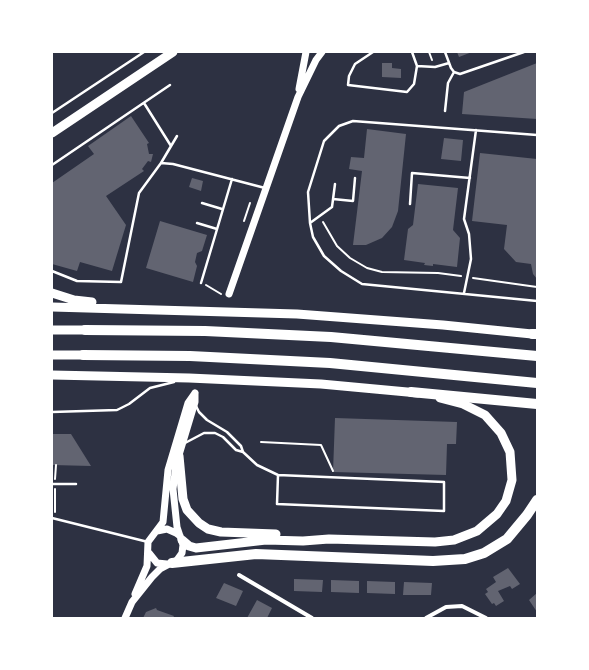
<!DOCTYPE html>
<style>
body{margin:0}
#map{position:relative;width:589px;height:670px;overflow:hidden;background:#2d3142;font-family:"DM Sans",sans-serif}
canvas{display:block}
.frame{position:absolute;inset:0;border:53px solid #fff;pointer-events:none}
</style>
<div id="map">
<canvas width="589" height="670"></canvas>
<div class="frame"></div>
</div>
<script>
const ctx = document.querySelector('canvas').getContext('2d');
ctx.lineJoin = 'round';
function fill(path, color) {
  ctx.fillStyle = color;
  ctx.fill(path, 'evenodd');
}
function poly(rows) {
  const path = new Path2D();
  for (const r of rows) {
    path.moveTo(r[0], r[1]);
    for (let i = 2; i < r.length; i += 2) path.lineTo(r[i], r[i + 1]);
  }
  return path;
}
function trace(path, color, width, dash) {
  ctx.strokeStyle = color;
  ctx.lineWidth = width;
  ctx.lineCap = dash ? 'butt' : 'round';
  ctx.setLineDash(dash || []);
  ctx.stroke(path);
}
fill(poly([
 [457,52,472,52,459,57],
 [382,63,392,63,392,68,401,69,401,78,382,77],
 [537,63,537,119,462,114,464,92],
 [131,116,149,143,147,144,149,154,153,154,151,162,148,161,142,169,144,171,106,196,126,225,112,271,80,262,77,271,52,264,52,183,94,154,88,146],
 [367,129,406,134,398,211,392,227,382,238,366,245,353,245,362,171,349,169,351,157,364,158],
 [444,138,463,140,461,161,441,159],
 [480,153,537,159,537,279,533,274,531,264,516,262,504,249,507,225,472,221],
 [192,178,203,181,201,191,189,187],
 [418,184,458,188,453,230,460,238,457,267,433,264,433,266,424,265,425,263,404,260,408,229,413,225],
 [160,221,207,235,202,251,197,253,195,262,197,266,193,282,146,268],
 [335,418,457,422,456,444,447,444,446,475,333,472],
 [52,434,71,434,91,466,52,465],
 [508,568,520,584,512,589,510,586,498,591,504,601,496,606,494,603,492,604,485,594,488,592,486,589,496,582,493,577],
 [294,579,323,580,322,592,294,591],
 [331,580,359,581,359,593,331,592],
 [367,581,395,582,395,594,367,593],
 [404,582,432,583,431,595,403,595],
 [224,583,243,591,236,606,216,598],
 [537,593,537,612,529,600],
 [257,600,272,608,267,618,247,618],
 [156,608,157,610,174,616,173,618,143,618,146,612]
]), '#626471');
trace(poly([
 [429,52,432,60],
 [244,221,250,203],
 [323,222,337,246,350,258,367,268,382,272,438,273,461,276],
 [473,278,537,287],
 [206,285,221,294],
 [261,442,321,445,333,471],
 [55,479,56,465],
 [55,489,55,512]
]), '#fff', 2);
trace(poly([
 [373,52,355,64,349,76,348,85,407,92,414,84,417,66,412,52],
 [445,52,451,68,454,72,460,74,524,52],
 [417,66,435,67,449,63],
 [144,103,171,146],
 [445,111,448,83,454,72],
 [52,113,144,52],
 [537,135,353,121,339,126,324,141,308,192,310,223,313,237,324,256,341,271,362,284,537,301],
 [161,163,177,136],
 [52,165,170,85],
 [333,199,353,201,355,178],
 [202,203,222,209],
 [410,204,412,173,470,178],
 [197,223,217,229],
 [310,223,332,207,335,184],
 [52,271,77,281,121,282,139,193,161,163,173,164,265,188],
 [201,283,232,179],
 [464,293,471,259,469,234,464,219,476,130],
 [196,406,199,412,207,420,227,432,241,446,243,452],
 [52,412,117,410,129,404,150,388,174,382],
 [185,443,204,433,215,433,223,437,236,450,243,452,257,465,278,475,444,482,444,511,277,504,278,475],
 [52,484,76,484],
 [52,518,148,542]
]), '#fff', 2.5);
trace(poly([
 [239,575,312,618],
 [426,618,446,607,462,606,486,618]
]), '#fff', 4);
trace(poly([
 [299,89,306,52],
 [229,294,298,97,316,60,322,52],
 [157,531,167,529,176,533,180,536],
 [149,553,157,563,167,564],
 [135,594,147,566,148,542,163,522,168,470,188,403,195,393],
 [125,618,132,602,152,577,160,569,177,560,182,553,183,545,177,527,173,489,176,465,195,402,195,393]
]), '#fff', 7);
trace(poly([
 [52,133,173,52],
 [52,293,74,300,92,302],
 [52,307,297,314,443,325,532,334],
 [52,330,85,330],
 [52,355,83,355],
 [52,375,189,378,321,384,418,393],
 [179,456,183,499,187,510,199,523,208,529,221,532,276,534],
 [182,540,189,546,196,548,266,540,303,541,329,539,435,542,454,540,477,531,497,514,506,501,512,480,510,452,501,433,485,415,463,404,440,398]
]), '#fff', 9);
trace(poly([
 [85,330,205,331,331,337,537,356],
 [532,334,537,334],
 [83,355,190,356,330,363,537,383],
 [411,392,537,404],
 [172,563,256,554,433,561,465,559,484,553,507,539,527,515,537,500]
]), '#fff', 10);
</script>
